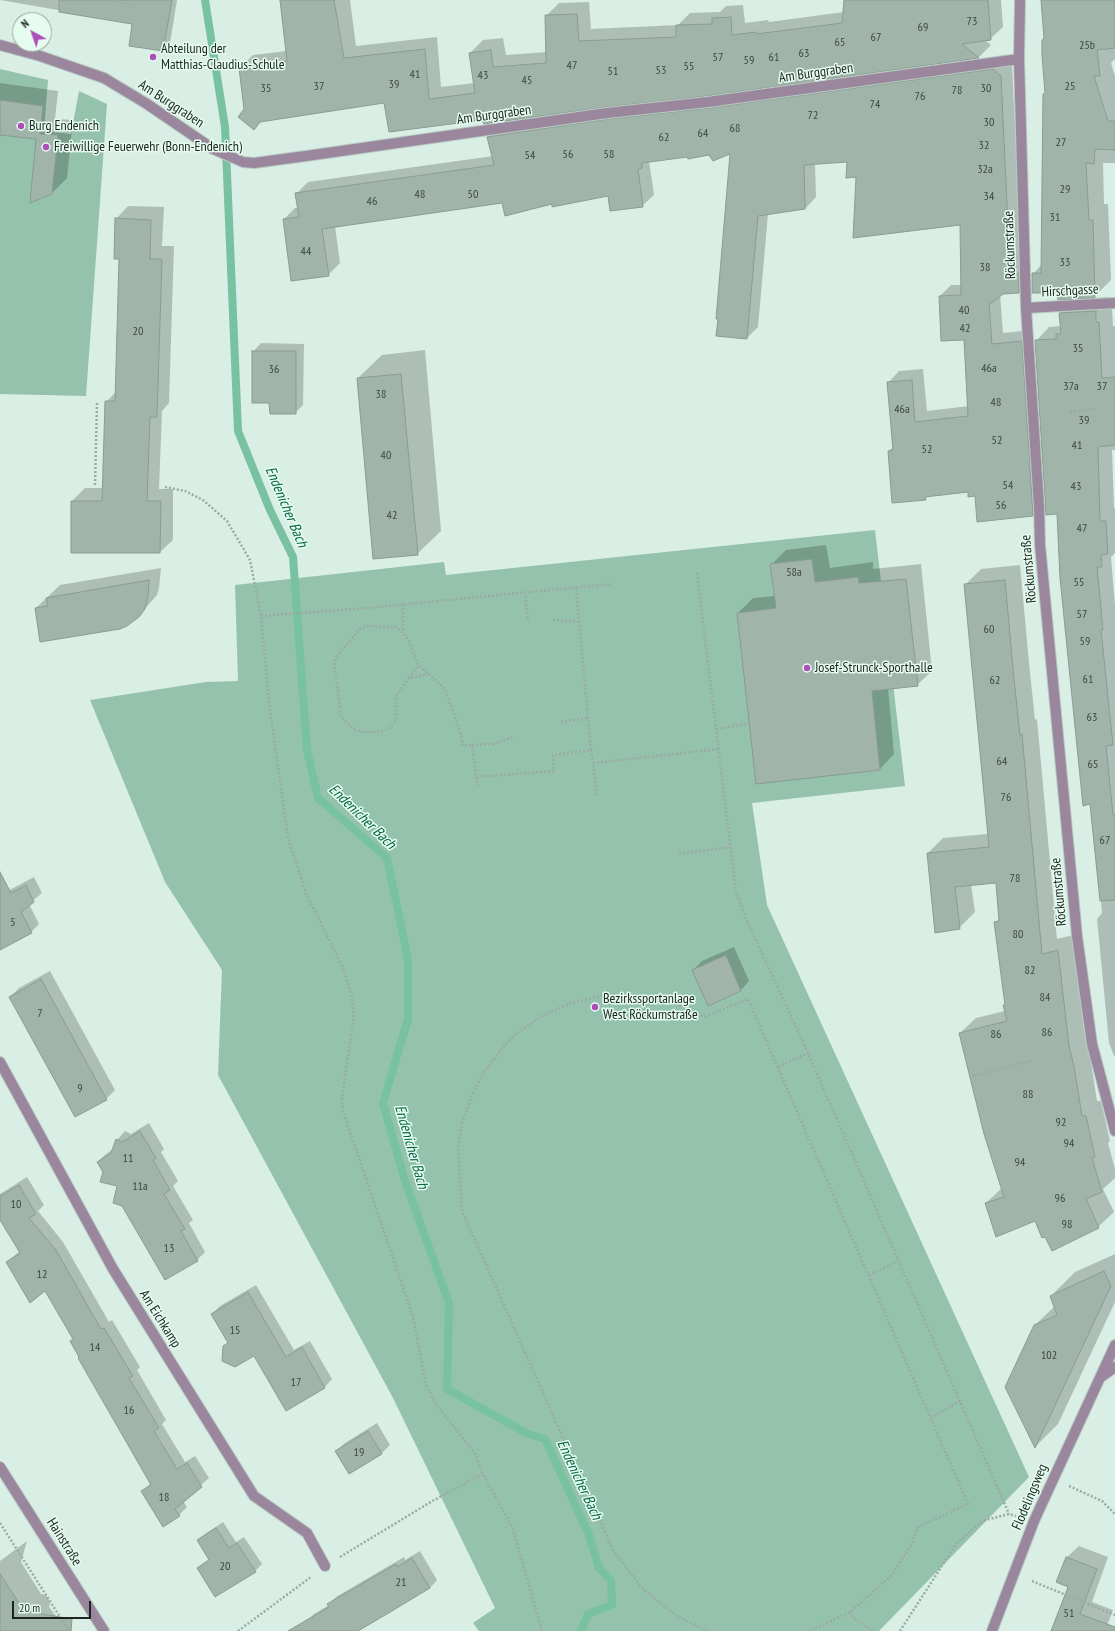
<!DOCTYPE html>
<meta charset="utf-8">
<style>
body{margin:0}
#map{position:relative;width:1115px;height:1631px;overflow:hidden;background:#d9eee4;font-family:"PT Sans Narrow",sans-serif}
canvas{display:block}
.north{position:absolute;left:12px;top:12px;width:40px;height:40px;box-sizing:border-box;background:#e6fcf1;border:1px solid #95a69d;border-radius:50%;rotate:320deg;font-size:11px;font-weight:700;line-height:16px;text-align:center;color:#1c2420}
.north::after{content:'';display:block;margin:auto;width:14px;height:18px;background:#ad4fb8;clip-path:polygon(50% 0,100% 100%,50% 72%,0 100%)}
.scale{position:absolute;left:12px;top:1601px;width:79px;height:18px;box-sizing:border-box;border:2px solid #1c2420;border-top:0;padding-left:5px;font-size:12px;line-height:14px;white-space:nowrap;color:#1c2420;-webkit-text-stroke:3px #e6fcf1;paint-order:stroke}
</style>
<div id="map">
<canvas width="1115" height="1631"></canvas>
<div class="north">N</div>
<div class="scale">20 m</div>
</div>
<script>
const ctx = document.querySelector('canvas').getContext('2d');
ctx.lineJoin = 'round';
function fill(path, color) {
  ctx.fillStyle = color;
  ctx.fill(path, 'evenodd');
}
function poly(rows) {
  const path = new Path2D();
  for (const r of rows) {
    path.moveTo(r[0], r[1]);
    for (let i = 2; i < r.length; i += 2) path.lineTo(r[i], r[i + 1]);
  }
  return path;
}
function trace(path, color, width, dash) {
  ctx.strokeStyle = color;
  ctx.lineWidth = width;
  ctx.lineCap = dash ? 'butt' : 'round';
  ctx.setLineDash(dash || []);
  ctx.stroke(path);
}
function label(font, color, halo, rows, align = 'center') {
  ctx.font = font + ' "PT Sans Narrow",sans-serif';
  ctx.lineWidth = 3;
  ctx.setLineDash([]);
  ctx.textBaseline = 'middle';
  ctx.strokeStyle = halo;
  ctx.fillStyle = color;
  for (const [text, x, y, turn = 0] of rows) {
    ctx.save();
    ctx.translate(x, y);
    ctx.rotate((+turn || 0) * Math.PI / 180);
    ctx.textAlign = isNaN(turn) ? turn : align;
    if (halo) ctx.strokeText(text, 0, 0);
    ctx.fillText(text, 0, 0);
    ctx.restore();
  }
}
fill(poly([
 [0,69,48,80,44,131,71,134,79,91,107,104,86,396,0,394],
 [875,530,905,786,752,803,767,905,1029,1477,879,1631,479,1631,473,1623,495,1608,393,1398,218,1075,222,970,165,882,90,700,206,682,238,681,235,585,444,562,446,575]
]), '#95c2ac');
fill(poly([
 [0,0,177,0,170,43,162,50,133,23],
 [281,0,350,0,356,46,437,37,441,87,474,83,470,53,483,40,503,38,506,55,547,52,546,16,559,3,589,2,591,29,678,25,690,13,720,12,726,6,743,5,745,23,768,20,769,22,844,12,845,0,1001,0,1003,27,990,39,985,40,991,45,979,57,707,95,483,118,385,102,262,120,254,128,245,109,240,68,253,55,287,51],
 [1042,0,1115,0,1115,59,1111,63,1115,76,1115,163,1103,163,1104,204,1108,204,1111,280,1093,298,1109,297,1109,309,1112,309,1113,326,1115,326,1115,450,1112,450,1114,508,1115,508,1115,553,1111,557,1115,606,1115,1056,1114,1056,1109,1043,1097,919,1102,913,1097,858,1058,512,1036,341,1049,327,1062,326,1060,313,1076,298,1058,292,1033,274,1042,264,1046,92,1045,39],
 [1012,64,1021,255,1030,281,1019,292,1002,293,1000,294,1003,333,1033,330,1044,504,1032,515,975,495,969,491,928,496,925,499,889,451,893,447,888,383,899,371,923,369,927,411,969,406,964,339,940,296,951,285,962,285,961,224,857,176,848,161,815,163,816,197,805,209,768,214,758,327,747,338,731,153,688,156,649,161,654,195,642,206,609,195,552,203,503,202,335,226,340,263,328,275,284,219,295,208,298,208,297,193,308,182,493,156,488,137,499,126],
 [0,83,58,91,55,119,73,120,67,178,52,193,37,139,0,134],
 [128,206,164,207,162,246,174,246,169,403,162,411,159,489,173,489,173,540,160,552,72,501,85,488,103,488,106,402,116,392,120,258,116,219],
 [261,343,304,344,303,405,295,413,270,402,253,352],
 [425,350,441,531,417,554,358,378,382,355],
 [826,545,830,568,873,562,873,569,921,564,932,671,917,685,888,688,894,754,880,769,738,613,753,598,775,596,771,565,786,550],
 [1020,565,1029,663,1035,720,1037,719,1057,939,1073,935,1084,1030,1089,1050,1097,1101,1101,1101,1110,1141,1108,1143,1115,1169,1115,1178,1103,1189,1114,1212,1098,1227,1035,1220,986,1203,1002,1188,960,1033,976,1018,1005,1011,1004,1006,1006,1004,995,923,1000,918,997,882,971,884,975,912,959,928,928,853,943,838,988,834,965,585,981,569],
 [161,568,159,588,157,595,134,621,36,608,60,585],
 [34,877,42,893,29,904,39,924,31,932,0,935,0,895],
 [734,947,749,981,741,990,708,1004,693,970,702,961],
 [50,971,115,1090,106,1099,10,997,19,988],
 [149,1123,164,1149,161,1152,178,1181,173,1186,193,1220,189,1223,205,1252,197,1260,104,1172,98,1162,106,1154,113,1149,117,1140,125,1131,131,1134],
 [27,1177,44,1205,38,1211,63,1242,109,1322,112,1320,140,1367,137,1370,166,1420,162,1424,185,1462,195,1456,209,1478,183,1501,187,1507,179,1515,142,1491,151,1483,80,1357,74,1338,46,1289,7,1262,20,1251,0,1218,0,1194],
 [1115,1254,1115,1302,1058,1424,1035,1447,1035,1325,1055,1306,1051,1296,1075,1272],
 [256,1285,294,1350,310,1341,332,1379,325,1387,287,1410,254,1354,224,1346,228,1342,212,1314,220,1306],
 [377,1423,390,1445,382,1453,350,1473,336,1451,345,1443],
 [223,1522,236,1542,244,1537,262,1564,255,1571,198,1568,209,1559,198,1540,205,1534],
 [27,1541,21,1562,41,1594,46,1595,50,1602,49,1607,56,1616,53,1618,62,1631,0,1631,0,1561],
 [1079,1546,1108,1557,1092,1602,1113,1610,1105,1631,1052,1631,1069,1586,1066,1558],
 [420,1551,437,1580,430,1588,355,1631,296,1631,314,1614,329,1605,336,1597,404,1557,405,1560]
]), '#0003');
trace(poly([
 [205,0,225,127,238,431,270,510,293,557,307,750,318,798,387,858,408,959,408,1019,383,1103,405,1181,449,1303,447,1389,528,1434,545,1439,589,1535,599,1568,611,1580,612,1605,588,1614,581,1631]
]), '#78c1a1', 8);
const building = poly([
 [59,0,172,0,163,51,129,46,132,24,59,12,59,0],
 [280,0,334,0,344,58,425,49,429,99,475,93,469,53,491,50,493,67,546,63,545,15,577,14,579,41,676,37,676,25,712,24,712,18,731,17,732,35,756,32,756,34,819,26,842,23,844,0,988,0,991,40,962,44,979,58,707,96,606,107,484,124,482,120,389,132,384,103,260,122,254,130,238,117,244,109,239,68,287,61,280,0],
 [1041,0,1115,0,1115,48,1097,50,1100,76,1094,76,1108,121,1115,121,1115,150,1095,149,1094,164,1086,163,1089,220,1093,220,1095,298,1058,300,1057,293,1032,293,1032,273,1041,273,1043,94,1045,93,1042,55,1042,40,1044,38,1041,0],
 [993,69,1001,76,1010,267,1011,274,1019,273,1019,293,1003,294,989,305,992,344,1022,341,1033,516,977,522,975,496,968,497,968,492,925,497,926,500,892,503,888,451,893,450,887,382,912,380,915,422,968,416,964,340,941,341,939,296,961,295,960,225,853,238,856,177,846,178,847,162,804,165,805,209,758,216,747,339,716,336,718,319,716,319,730,154,713,161,709,155,688,159,687,157,642,163,642,168,638,169,643,207,610,211,608,196,552,207,552,204,505,216,502,203,322,229,329,276,291,281,283,219,299,217,295,193,494,165,487,137,608,119,709,108,993,69],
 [0,100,43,106,40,134,58,135,52,194,30,203,36,139,0,135,0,100],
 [115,218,151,220,150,259,162,259,157,417,150,417,147,501,161,501,160,553,71,553,71,501,102,501,105,401,115,401,119,259,114,259,115,218],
 [1096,311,1096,322,1099,322,1102,378,1115,377,1115,445,1098,447,1100,521,1106,521,1108,554,1101,555,1102,567,1097,567,1103,630,1101,630,1113,745,1106,746,1113,815,1115,815,1115,900,1100,901,1090,804,1083,806,1060,578,1057,514,1046,515,1035,340,1056,339,1056,334,1061,334,1059,313,1096,311],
 [252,351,296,351,296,414,270,414,269,403,252,403,252,351],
 [401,374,418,555,373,559,357,378,401,374],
 [812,559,815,582,858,577,859,583,906,579,918,686,872,691,880,770,756,784,737,613,776,608,770,564,812,559],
 [149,580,148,596,145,609,139,617,127,626,120,629,40,642,35,608,48,606,46,598,149,580],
 [1005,580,1014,679,1020,735,1022,734,1042,954,1058,950,1069,1046,1074,1066,1082,1116,1086,1116,1095,1157,1092,1158,1102,1192,1086,1199,1099,1228,1052,1251,1045,1237,1042,1238,1035,1221,996,1237,985,1203,1004,1197,984,1134,959,1033,1007,1021,1003,1005,1005,1005,994,922,999,921,996,883,955,887,960,929,935,933,927,853,989,847,964,584,1005,580],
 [0,872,11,893,26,885,34,902,21,912,32,933,0,950,0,872],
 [726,955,741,991,708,1006,692,970,726,955],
 [41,979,107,1100,75,1117,9,997,41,979],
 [140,1131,156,1158,153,1160,170,1190,164,1194,185,1229,181,1231,198,1261,165,1280,122,1206,113,1203,117,1186,100,1182,103,1172,97,1162,111,1153,116,1139,122,1142,140,1131],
 [19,1185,36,1214,29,1218,56,1250,101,1329,104,1328,133,1376,129,1378,159,1428,154,1431,177,1469,187,1463,202,1487,175,1509,180,1516,163,1527,141,1491,151,1485,78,1358,79,1357,70,1341,73,1339,45,1291,30,1303,6,1262,20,1253,0,1220,0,1196,19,1185],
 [1104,1271,1111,1286,1035,1448,1005,1387,1034,1325,1057,1315,1050,1296,1104,1271],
 [248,1292,286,1357,302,1347,325,1388,286,1411,254,1356,235,1367,222,1361,223,1346,228,1343,211,1314,248,1292],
 [368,1431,382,1454,349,1474,335,1451,368,1431],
 [216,1528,229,1548,237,1543,256,1572,215,1597,197,1568,209,1560,197,1540,216,1528],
 [1066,1557,1097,1569,1080,1614,1115,1627,1115,1631,1051,1631,1068,1587,1056,1582,1066,1557],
 [412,1558,430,1588,392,1611,358,1631,288,1631,329,1607,327,1604,337,1598,396,1564,397,1567,412,1558],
 [0,1574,24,1611,72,1619,71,1631,0,1631,0,1574]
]);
fill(building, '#a0b4aa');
trace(building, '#889c92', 1);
const street = poly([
 [1020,0,1019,59,1026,308,1039,506,1040,545,1077,936,1092,1044,1115,1131],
 [0,45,40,56,104,78,147,104,213,149,243,162,254,163,306,156,607,113,708,102,1019,59],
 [1026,308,1115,303],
 [0,1062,113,1269,254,1496,307,1533,325,1566],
 [1101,1377,1115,1367],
 [0,1467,104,1631],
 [992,1631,1034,1521,1115,1345]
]);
trace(street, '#b7cac1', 12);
trace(poly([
 [117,0,117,2,135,5],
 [1070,412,1101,408],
 [95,485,97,403],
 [165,487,185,491,203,500,227,521,250,560,261,616,269,702,288,838,306,893,342,966,352,997,354,1017,344,1083,342,1101,343,1111,413,1317,426,1385,435,1403,476,1455,483,1474,513,1529,542,1631],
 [697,573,736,892,748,923,808,1053,1009,1514],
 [525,592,528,621],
 [403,604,403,633],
 [261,616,366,608,612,584],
 [553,620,580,622],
 [429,674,409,678,396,696,396,720,389,729,379,732,363,732,354,729,345,721,341,715,334,663,337,656,360,629,367,626,396,627,403,633,409,641,418,665,429,674,445,689,461,734,463,746,472,745,476,777,554,771,553,755,591,750,576,588],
 [409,678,418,666],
 [561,722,589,718],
 [716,729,750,723],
 [472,745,494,744,513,737],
 [591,750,593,763],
 [476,777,478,786],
 [597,795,593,763,719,749],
 [679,854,731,847],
 [778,1067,808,1053],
 [973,1076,1033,1060],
 [869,1275,898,1261],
 [931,1418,960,1401],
 [1069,1486,1102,1501,1115,1514],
 [0,1523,69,1631],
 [340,1557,434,1500,483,1474],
 [1032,1581,1115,1615],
 [850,1612,854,1618,872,1631],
 [238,1631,311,1577],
 [710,1631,705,1630,675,1615,640,1586,613,1550,462,1211,458,1148,462,1123,471,1098,482,1075,504,1046,517,1033,543,1015,571,1003,605,995,633,995,656,998,684,1007,704,1017,748,999,968,1504,918,1527,912,1544,891,1576,850,1612,809,1631],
 [900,1631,956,1544,982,1521,1009,1514,1016,1516]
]), '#9aaba3', 2.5, [2, 2]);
trace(street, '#9b879d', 10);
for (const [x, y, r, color] of [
 [153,57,4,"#ad4fb8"],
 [21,126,4,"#ad4fb8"],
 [46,147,4,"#ad4fb8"],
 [807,668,4,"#ad4fb8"],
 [595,1007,4,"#ad4fb8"]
]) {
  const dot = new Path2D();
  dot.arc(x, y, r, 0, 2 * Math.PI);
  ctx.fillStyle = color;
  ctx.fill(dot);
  trace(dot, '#e6fcf1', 1.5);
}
label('12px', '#3d4842', null, [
 ["73",972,22],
 ["69",923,28],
 ["67",876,38],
 ["65",840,43],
 ["25b",1087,46],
 ["63",804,54],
 ["57",718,58],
 ["61",774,58],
 ["59",749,61],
 ["47",572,66],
 ["55",689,67],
 ["53",661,71],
 ["51",613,72],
 ["41",415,75],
 ["43",483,76],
 ["45",527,81],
 ["39",394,85],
 ["37",319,87],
 ["25",1070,87],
 ["35",266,89],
 ["30",986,89],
 ["78",957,91],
 ["76",920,97],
 ["74",875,105],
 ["72",813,116],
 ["30",989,123],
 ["68",735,129],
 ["64",703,134],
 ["62",664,138],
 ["27",1061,143],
 ["32",984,146],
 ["56",568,155],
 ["58",609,155],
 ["54",530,156],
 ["32a",985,170],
 ["29",1065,190],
 ["48",420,195],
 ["50",473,195],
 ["34",989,197],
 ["46",372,202],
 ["31",1055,218],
 ["44",306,252],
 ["33",1065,263],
 ["38",985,268],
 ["40",964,311],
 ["42",965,329],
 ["20",138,332],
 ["35",1078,349],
 ["46a",989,369],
 ["36",274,370],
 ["37a",1071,387],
 ["37",1102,387],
 ["38",381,395],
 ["48",996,403],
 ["46a",902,410],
 ["39",1084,421],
 ["52",997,441],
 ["41",1077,446],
 ["52",927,450],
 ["40",386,456],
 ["54",1008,486],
 ["43",1076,487],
 ["56",1001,506],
 ["42",392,516],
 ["47",1082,529],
 ["58a",794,573],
 ["55",1079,583],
 ["57",1082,615],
 ["60",989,630],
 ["59",1085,642],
 ["61",1088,680],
 ["62",995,681],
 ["63",1092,718],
 ["64",1002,762],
 ["65",1093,765],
 ["76",1006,798],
 ["67",1105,841],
 ["78",1015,879],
 ["5",13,923],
 ["80",1018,935],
 ["82",1030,971],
 ["84",1045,998],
 ["7",40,1014],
 ["86",1047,1033],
 ["86",996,1035],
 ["9",80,1089],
 ["88",1028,1095],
 ["92",1061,1123],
 ["94",1069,1144],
 ["11",128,1159],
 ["94",1020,1163],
 ["11a",140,1187],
 ["96",1060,1199],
 ["10",16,1205],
 ["98",1067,1225],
 ["13",169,1249],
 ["12",42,1275],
 ["15",235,1331],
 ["14",95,1348],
 ["102",1049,1356],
 ["17",296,1383],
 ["16",129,1411],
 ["19",359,1453],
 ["18",164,1498],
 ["20",225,1567],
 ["21",401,1583],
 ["51",1069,1614]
]);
label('14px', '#1c2420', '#e6fcf1', [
 ["Abteilung der",161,49],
 ["Matthias-Claudius-Schule",161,65],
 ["Burg Endenich",29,126],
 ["Freiwillige Feuerwehr (Bonn-Endenich)",54,147],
 ["Josef-Strunck-Sporthalle",815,668],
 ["Bezirkssportanlage",603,999],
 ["West Röckumstraße",603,1015]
], 'left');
label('14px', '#1c2420', '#e6fcf1', [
 ["Am Burggraben",816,73,-8],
 ["Am Burggraben",171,104,33],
 ["Am Burggraben",494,115,-8],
 ["Röckumstraße",1010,245,-92],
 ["Hirschgasse",1070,291,-3],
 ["Röckumstraße",1029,569,-95],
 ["Röckumstraße",1059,892,-95],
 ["Am Eichkamp",160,1319,58],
 ["Flodelingsweg",1030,1497,-67],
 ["Hainstraße",64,1542,58]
]);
label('italic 15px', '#0a6849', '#e6fcf1', [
 ["Endenicher Bach",286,507,67],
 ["Endenicher Bach",362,817,44],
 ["Endenicher Bach",411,1147,74],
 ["Endenicher Bach",579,1480,65]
]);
</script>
